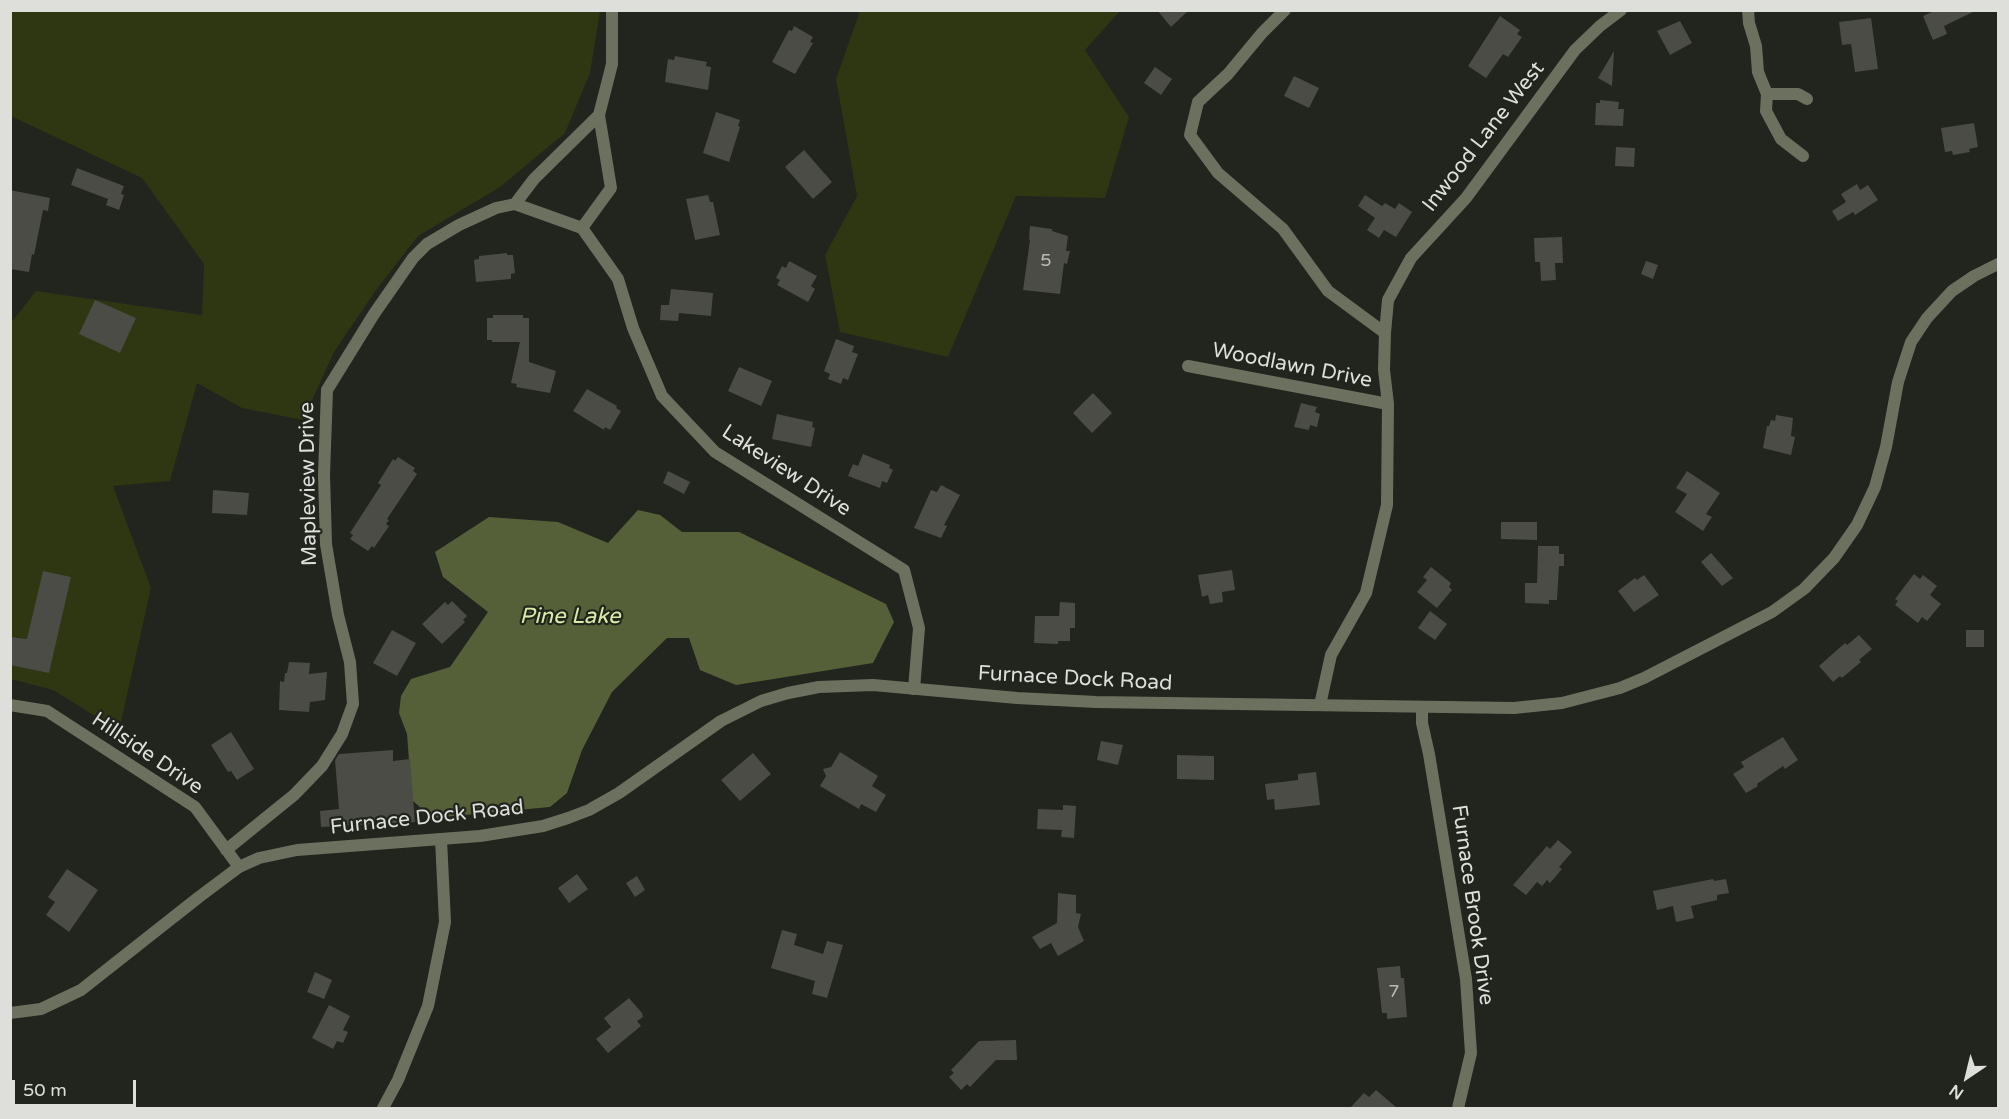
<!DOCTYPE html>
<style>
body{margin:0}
#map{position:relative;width:2009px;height:1119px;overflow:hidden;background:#22241e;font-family:"Varela Round",sans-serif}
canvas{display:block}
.frame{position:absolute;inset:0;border:12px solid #dedfdb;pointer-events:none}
.north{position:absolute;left:1937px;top:1047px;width:60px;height:60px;-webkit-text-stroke:4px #22241e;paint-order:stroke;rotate:215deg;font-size:16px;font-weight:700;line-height:24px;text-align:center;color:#dedfdb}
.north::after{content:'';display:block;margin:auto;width:21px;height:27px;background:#dedfdb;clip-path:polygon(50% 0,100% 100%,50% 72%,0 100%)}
.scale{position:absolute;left:12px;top:1080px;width:124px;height:27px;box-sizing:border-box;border:3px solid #dedfdb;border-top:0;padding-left:8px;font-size:18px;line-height:21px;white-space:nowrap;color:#dedfdb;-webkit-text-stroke:4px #22241e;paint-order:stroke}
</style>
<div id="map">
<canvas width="2009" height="1119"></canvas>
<div class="frame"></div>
<div class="north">N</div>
<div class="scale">50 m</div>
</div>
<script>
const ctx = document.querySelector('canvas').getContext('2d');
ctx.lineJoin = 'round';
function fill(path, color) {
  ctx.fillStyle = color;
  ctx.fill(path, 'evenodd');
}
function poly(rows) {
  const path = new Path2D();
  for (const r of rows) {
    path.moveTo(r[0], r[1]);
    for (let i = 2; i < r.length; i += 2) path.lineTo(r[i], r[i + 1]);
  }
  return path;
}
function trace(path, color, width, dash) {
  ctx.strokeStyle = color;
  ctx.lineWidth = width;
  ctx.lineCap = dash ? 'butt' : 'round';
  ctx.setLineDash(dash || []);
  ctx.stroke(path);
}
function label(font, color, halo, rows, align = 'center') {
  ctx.font = font + ' "Varela Round",sans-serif';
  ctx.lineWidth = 4.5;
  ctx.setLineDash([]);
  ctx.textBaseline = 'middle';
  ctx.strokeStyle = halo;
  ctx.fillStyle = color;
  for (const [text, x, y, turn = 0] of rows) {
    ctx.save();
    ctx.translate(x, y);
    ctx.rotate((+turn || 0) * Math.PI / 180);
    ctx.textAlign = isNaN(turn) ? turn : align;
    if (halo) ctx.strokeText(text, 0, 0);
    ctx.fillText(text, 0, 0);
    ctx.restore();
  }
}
fill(poly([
 [11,11,600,11,590,73,565,133,500,187,418,236,376,290,334,352,303,420,242,408,197,383,170,481,113,486,151,588,119,731,53,690,11,679,10,324,36,291,202,315,204,264,142,178,11,116],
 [860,11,1120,11,1085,50,1129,117,1105,198,1016,196,948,357,840,332,825,255,857,196,836,79]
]), '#2f3612');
fill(poly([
 [638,510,660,515,682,532,739,532,886,604,894,622,873,663,736,685,700,670,689,638,667,638,612,692,582,750,567,793,550,807,432,818,412,800,407,734,399,713,401,696,411,679,450,667,488,612,443,577,435,552,489,517,558,522,608,543]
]), '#566038');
fill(poly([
 [1157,10,1189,10,1171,27],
 [1936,10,1977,10,1944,26,1947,34,1933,40,1923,16],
 [1500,16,1520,30,1517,34,1522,37,1508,57,1503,54,1486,78,1468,66],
 [1871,18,1878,69,1855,72,1851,44,1842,45,1839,22],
 [1680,21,1692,43,1670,55,1657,31],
 [794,26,813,37,810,42,813,43,795,74,772,62,789,30,792,31],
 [1614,51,1612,86,1598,78],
 [675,56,707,62,706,66,711,67,708,90,665,82,668,59,674,60],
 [1155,67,1172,79,1161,95,1144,83],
 [1294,76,1319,88,1309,108,1284,96],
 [1600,100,1619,102,1618,109,1624,109,1623,126,1595,125,1596,103,1600,103],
 [716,112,740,120,738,126,740,127,729,162,703,153],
 [1974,123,1978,147,1969,149,1970,152,1953,155,1952,151,1945,152,1941,128],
 [1616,147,1635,148,1634,167,1615,166],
 [804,150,832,182,813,199,785,167],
 [77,168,124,186,121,194,124,195,119,210,106,205,108,199,71,185],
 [1857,184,1860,190,1868,185,1878,200,1855,215,1853,212,1838,221,1832,211,1846,202,1841,194],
 [10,190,50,198,48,211,43,210,34,255,32,254,29,272,10,269],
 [708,195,710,202,713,202,720,235,695,240,686,199],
 [1365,195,1382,206,1385,203,1395,209,1399,203,1412,212,1396,237,1384,230,1379,238,1367,230,1375,218,1358,206],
 [1030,226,1052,229,1052,231,1068,236,1066,251,1070,251,1067,264,1064,263,1060,294,1023,290,1030,240,1029,239],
 [1562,237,1563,263,1555,263,1556,280,1541,281,1540,262,1535,262,1534,238],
 [507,253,507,255,513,255,515,273,511,274,511,279,476,282,474,260,479,259,479,256],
 [789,261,817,276,811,286,815,289,808,302,777,285,780,280,776,278,782,266,786,268],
 [1646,261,1658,265,1653,279,1641,274],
 [671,289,713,293,711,316,679,313,678,321,660,320,661,305,669,305],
 [95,300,136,318,120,353,79,334],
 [493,315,523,315,523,318,529,318,529,362,556,371,550,393,516,387,517,384,511,383,520,342,492,342,492,340,487,340,487,318,493,318],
 [836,339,854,346,852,352,858,354,848,380,843,378,841,384,828,379,830,374,824,371],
 [739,367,772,381,761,406,728,391],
 [587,389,617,406,616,408,621,411,610,430,605,427,604,430,573,411],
 [1093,393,1112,413,1092,433,1073,413],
 [1301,403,1317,407,1315,412,1320,414,1317,427,1310,425,1309,430,1294,427],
 [777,414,813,422,812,427,815,428,811,447,772,439],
 [1776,415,1793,418,1791,436,1795,437,1791,455,1763,448,1767,426,1769,426,1771,420,1775,421],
 [863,454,890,465,889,468,893,470,887,483,882,481,880,488,848,476,853,464,858,466],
 [398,457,415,468,413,471,417,474,387,519,389,520,386,524,389,526,374,548,372,546,368,551,350,539,353,535,350,533,381,485,378,483,393,459,395,461],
 [668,471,690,482,684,494,663,483],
 [1687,471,1720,493,1706,514,1712,517,1703,531,1675,512,1687,494,1676,488],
 [941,485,960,495,944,525,947,526,941,538,914,528,931,490,937,492],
 [213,490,249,493,247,515,212,513],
 [1501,522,1537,522,1537,540,1501,539],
 [1538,546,1559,546,1559,554,1564,554,1564,566,1559,566,1557,600,1549,600,1549,604,1525,603,1525,583,1537,583],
 [1711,553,1733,578,1722,586,1701,562],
 [1431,567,1451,583,1449,587,1452,590,1437,608,1417,592,1427,580,1423,577],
 [1232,570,1235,590,1222,592,1223,602,1210,604,1208,595,1202,597,1198,575],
 [43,571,71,577,49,673,10,665,10,637,27,639],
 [1914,574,1920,579,1923,575,1937,586,1930,595,1941,604,1927,621,1922,617,1918,623,1895,605,1898,601,1895,599],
 [1644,575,1659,595,1634,612,1618,591,1635,578,1637,580],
 [452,601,467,616,463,620,465,622,442,644,422,624,445,602,448,605],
 [1060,602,1075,603,1075,628,1070,628,1070,641,1058,641,1058,644,1034,643,1035,616,1059,616],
 [1430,611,1447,624,1435,640,1418,628],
 [392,630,416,643,397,676,373,663],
 [1966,630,1984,630,1984,647,1966,647],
 [1859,635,1872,649,1859,660,1861,662,1842,678,1840,676,1833,682,1819,666,1845,643,1847,645],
 [289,662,310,663,309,674,327,672,325,700,310,702,309,712,279,710,280,681,284,682,285,673,287,673],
 [231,732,254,769,237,780,231,771,228,772,211,745],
 [1783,737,1798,760,1785,769,1783,766,1757,784,1758,786,1746,793,1733,774,1744,767,1741,762],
 [1101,741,1123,745,1118,765,1097,760],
 [393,750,393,761,410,759,415,822,321,827,320,811,339,809,335,760,339,754],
 [840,752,878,776,872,786,886,795,876,812,861,804,859,809,820,786,826,776,823,769,831,767],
 [753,753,771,774,740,801,721,780],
 [1177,755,1214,756,1214,780,1177,779],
 [1316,772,1320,805,1275,810,1274,799,1267,800,1265,784,1298,780,1298,774],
 [1063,805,1076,806,1074,838,1061,837,1062,830,1037,829,1038,809,1063,810],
 [1558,840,1572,852,1559,867,1562,869,1550,883,1547,880,1542,886,1537,882,1526,895,1513,885,1547,846,1550,849],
 [67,869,98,890,69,932,46,915,55,902,48,897],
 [577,874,588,889,569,903,558,888],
 [637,876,645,890,635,897,626,883],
 [1713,879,1714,881,1726,879,1729,893,1717,895,1717,900,1691,906,1694,918,1676,922,1673,906,1657,910,1653,891],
 [1058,893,1076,895,1076,913,1081,914,1078,927,1084,941,1058,956,1051,943,1040,949,1032,937,1057,923],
 [782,930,797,934,794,945,823,954,827,941,843,945,827,998,812,994,815,981,771,968],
 [1400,966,1401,978,1404,978,1407,1017,1387,1019,1387,1013,1382,1013,1377,968],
 [315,972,332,980,324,999,307,992],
 [629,998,642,1013,643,1017,637,1021,641,1026,608,1053,596,1039,611,1027,604,1018],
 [329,1005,350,1016,343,1030,348,1032,343,1043,337,1041,333,1049,312,1038],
 [1016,1040,1017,1060,996,1060,970,1087,967,1084,961,1090,949,1077,954,1073,951,1070,979,1041],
 [1376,1090,1397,1108,1350,1108,1364,1093,1369,1097]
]), '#4a4c45');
trace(poly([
 [612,10,612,64,599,115,611,188,582,228,618,279,633,328,662,396,715,452,904,570,919,628,914,689],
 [1285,10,1262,33,1228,74,1198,102,1190,135,1218,173,1283,229,1328,291,1385,333,1384,370,1388,404,1387,505,1366,593,1331,655,1320,705],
 [1748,10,1749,23,1756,46,1758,72,1767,94],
 [1803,156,1781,139,1766,111,1767,94,1798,94,1807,99],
 [515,204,582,228],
 [1385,333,1388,300,1411,258,1466,198,1575,50,1600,26,1621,10],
 [1188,366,1388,404],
 [10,705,47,711,195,807,239,867],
 [1422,707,1422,723,1429,754,1466,979,1471,1053,1458,1108],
 [226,850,294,795,322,766,342,734,353,704,350,662,338,615,326,544,324,475,327,390,374,314,413,258,427,244,459,225,496,208,515,204,534,179,599,115],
 [383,1108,398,1080,428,1006,445,922,441,839]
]), '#6c715f', 12);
trace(poly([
 [10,1013,41,1009,81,990,199,897,239,867,259,858,297,850,480,836,543,826,568,818,589,810,619,793,721,721,761,701,788,693,819,687,873,685,1017,698,1096,702,1514,708,1562,703,1620,688,1644,678,1772,612,1804,589,1834,558,1857,525,1875,487,1886,447,1898,382,1911,342,1927,318,1952,291,1974,276,1998,264]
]), '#6c715f', 12);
label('18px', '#b9bab6', null, [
 ["5",1046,261],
 ["7",1394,992]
]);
label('21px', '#dedfdb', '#22241e', [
 ["Inwood Lane West",1484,137,-52],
 ["Woodlawn Drive",1292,366,11],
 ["Lakeview Drive",786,471,33],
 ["Mapleview Drive",309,484,-91],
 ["Furnace Dock Road",1075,679,3],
 ["Hillside Drive",147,754,34],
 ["Furnace Dock Road",427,818,-6],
 ["Furnace Brook Drive",1472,905,82]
]);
label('italic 22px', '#d9eba6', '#22241e', [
 ["Pine Lake",570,617]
]);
</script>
